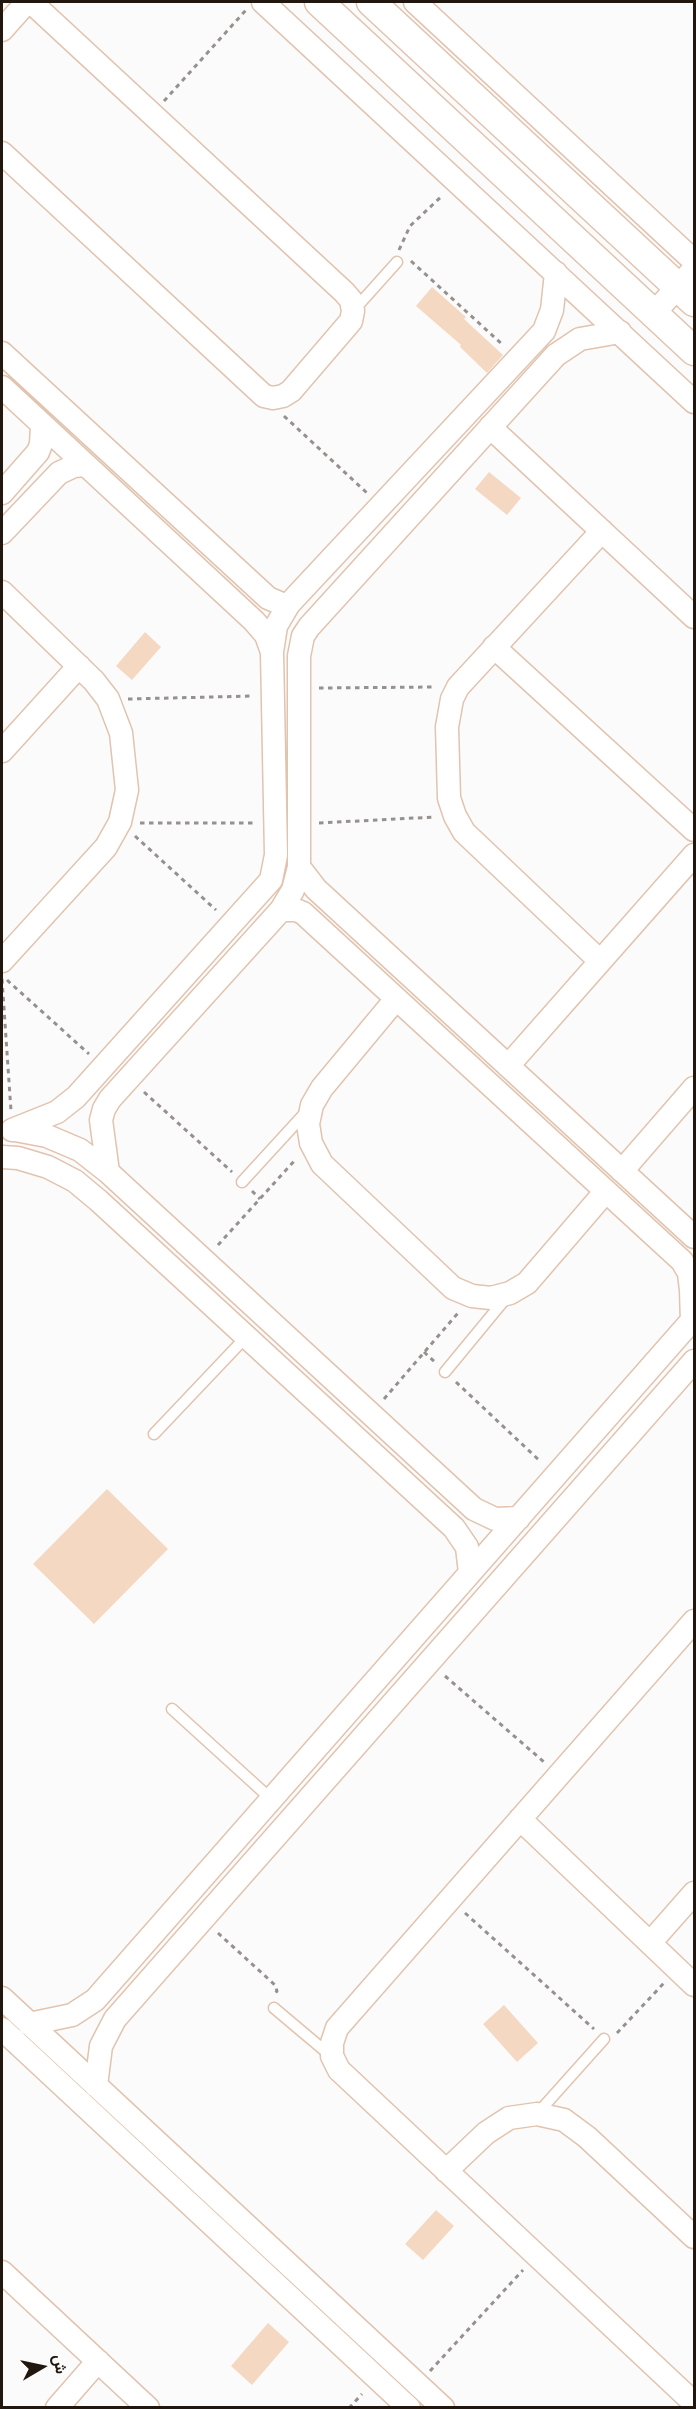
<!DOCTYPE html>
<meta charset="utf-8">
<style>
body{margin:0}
#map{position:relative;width:696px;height:2409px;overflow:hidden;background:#fbfbfb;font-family:Raleway,Vazirmatn,sans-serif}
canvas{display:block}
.frame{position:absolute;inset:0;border:3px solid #21170f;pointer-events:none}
.north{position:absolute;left:12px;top:2337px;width:60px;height:60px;-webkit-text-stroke:4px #fbfbfb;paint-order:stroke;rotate:81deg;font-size:16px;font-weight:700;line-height:24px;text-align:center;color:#21170f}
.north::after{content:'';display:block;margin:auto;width:21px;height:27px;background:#21170f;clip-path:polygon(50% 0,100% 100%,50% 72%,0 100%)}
</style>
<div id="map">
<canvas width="696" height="2409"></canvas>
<div class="frame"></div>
<div class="north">ش</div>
</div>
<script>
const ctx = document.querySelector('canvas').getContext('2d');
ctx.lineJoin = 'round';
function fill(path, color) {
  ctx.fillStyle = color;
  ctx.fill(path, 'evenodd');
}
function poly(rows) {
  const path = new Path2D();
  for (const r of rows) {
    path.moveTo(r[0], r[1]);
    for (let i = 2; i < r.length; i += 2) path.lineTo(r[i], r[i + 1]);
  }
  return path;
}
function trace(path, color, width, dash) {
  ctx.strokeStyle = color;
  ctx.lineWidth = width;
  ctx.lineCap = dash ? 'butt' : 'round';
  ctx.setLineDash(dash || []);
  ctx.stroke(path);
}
fill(poly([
 [432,287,466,317,464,319,503,355,487,373,460,347,461,345,416,306],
 [489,472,521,498,507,515,475,489],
 [145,632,161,647,132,680,116,666],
 [107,1489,168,1549,94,1624,33,1564],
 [504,2005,538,2043,517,2062,483,2024],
 [436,2210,454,2226,423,2260,405,2244],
 [268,2323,289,2342,252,2385,231,2366]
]), '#f5d8c2');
const service = poly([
 [354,310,397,262],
 [242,1182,307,1111],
 [445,1372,506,1298],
 [154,1434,246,1337],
 [172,1709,271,1799],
 [274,2008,331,2056],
 [537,2114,604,2039]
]);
const minor = poly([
 [263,2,694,402],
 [415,2,694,261],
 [2,30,27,2],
 [2,153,264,396,273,398,283,396,291,391,351,321,353,311,351,300,344,292,31,2],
 [654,313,694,269],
 [2,353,268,598,282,604,289,604],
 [2,387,254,621,266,635,272,652],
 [490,427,694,617],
 [2,493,38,452,41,444,42,425],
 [2,533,59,473,74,466,86,465],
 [2,592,94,681,108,699,121,733,127,790,120,822,106,847,2,961],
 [494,647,694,830],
 [2,751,79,666],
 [299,867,316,889,694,1237],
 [281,910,296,910,303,913,682,1261,689,1273,691,1290,692,1322],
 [600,961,464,832,455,816,449,798,447,727,452,699,458,687,602,531],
 [396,999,322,1088,312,1105,308,1124,311,1143,322,1164,453,1288,472,1296,491,1298,510,1293,527,1283,606,1191],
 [508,1066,694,855],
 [12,1130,57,1112,76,1097,271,880,276,855,272,652,276,626,289,604,544,331,552,310,556,273],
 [15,1130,47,1136,80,1150,108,1172,474,1509,495,1519,519,1518],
 [2,1157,18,1158,48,1167,75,1181,99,1201,454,1528,467,1547,470,1573],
 [622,1171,694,1088],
 [108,1172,101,1120,104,1109,110,1099,281,910,293,890,299,867,299,656,303,636,309,627,556,355,580,339,620,332],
 [694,1621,337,2028,332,2043,332,2056,339,2070,694,2403],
 [520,1819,694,1985],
 [650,1943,694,1893],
 [2,1998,443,2408],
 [29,2024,72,2015,95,2000,694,1318],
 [2,2029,409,2408],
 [96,2086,101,2046,115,2019,694,1361],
 [446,2171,486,2133,509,2118,537,2114,564,2120,587,2137,694,2237],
 [2,2272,148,2408],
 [57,2408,98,2361]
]);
const tertiary = poly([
 [319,2,694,351],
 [371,2,694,302]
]);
trace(service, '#e1c3ae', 13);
trace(minor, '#e1c3ae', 25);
trace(tertiary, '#e1c3ae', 31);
trace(poly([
 [164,101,246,10],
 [399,250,410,226,443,195],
 [411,261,504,346],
 [284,416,367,493],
 [319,688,435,687],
 [128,699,254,696],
 [140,823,256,823],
 [319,823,435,817],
 [135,836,216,910],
 [2,979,11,1111],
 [7,980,89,1054],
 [144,1092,232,1172],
 [252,1191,260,1199],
 [218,1245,296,1159],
 [424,1352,436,1363],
 [456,1382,541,1462],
 [384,1399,458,1313],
 [445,1676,544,1762],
 [465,1913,594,2029],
 [218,1933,275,1985,277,1991,274,1995],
 [617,2033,664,1983],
 [430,2371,523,2270],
 [349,2408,362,2394]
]), '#96918e', 3, [4.5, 4.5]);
trace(service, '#fff', 10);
trace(minor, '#fff', 22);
trace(tertiary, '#fff', 28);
</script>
